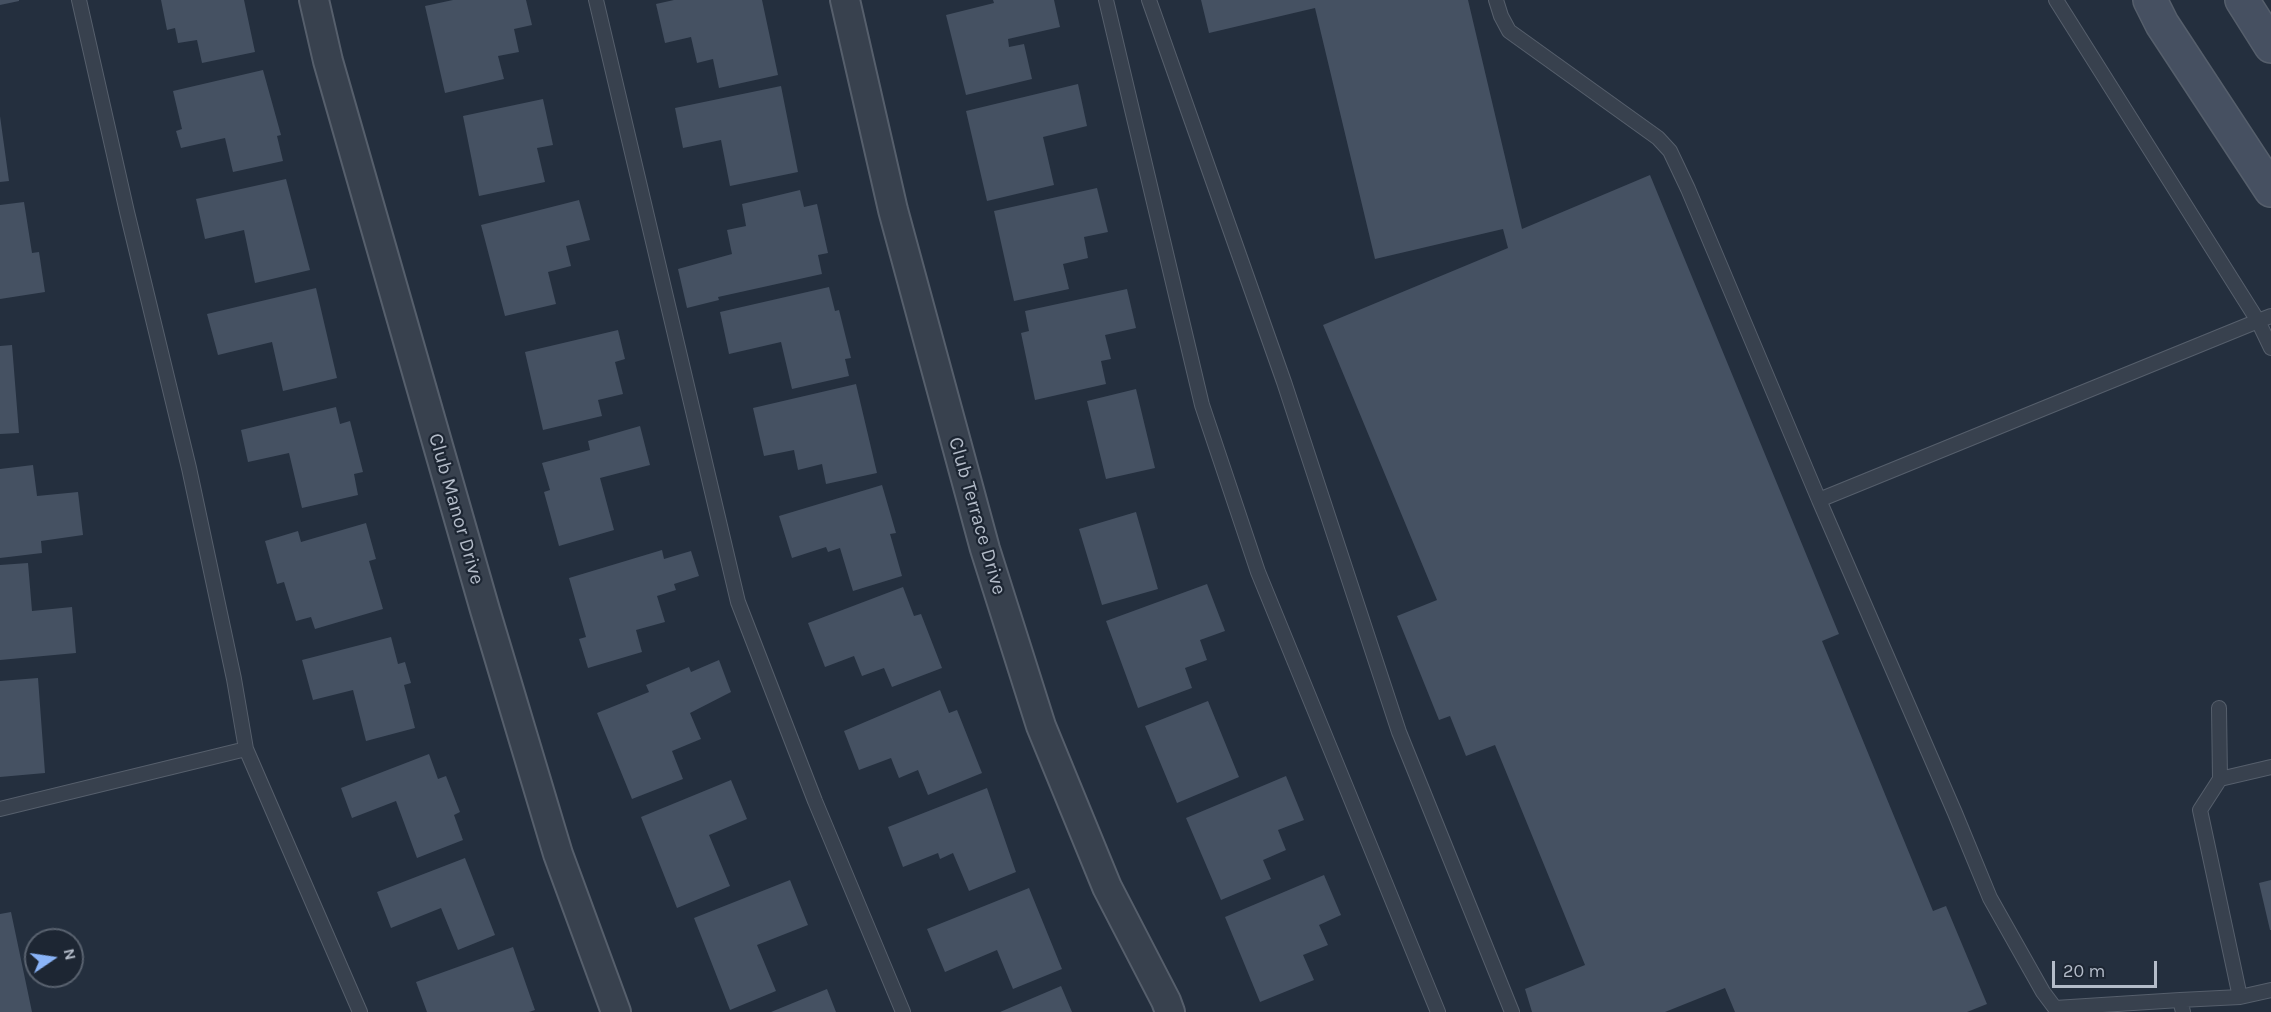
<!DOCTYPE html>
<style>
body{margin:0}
#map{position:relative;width:2271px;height:1012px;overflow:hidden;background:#242f3e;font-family:Karla,sans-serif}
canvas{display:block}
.north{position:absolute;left:24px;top:928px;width:60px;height:60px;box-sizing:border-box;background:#1d2633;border:2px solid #59626f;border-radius:50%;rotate:77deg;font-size:16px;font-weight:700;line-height:24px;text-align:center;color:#b4bcc9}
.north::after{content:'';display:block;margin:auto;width:21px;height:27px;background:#8ab4f8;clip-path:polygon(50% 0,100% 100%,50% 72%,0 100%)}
.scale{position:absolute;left:2052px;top:961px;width:105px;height:27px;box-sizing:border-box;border:3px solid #b4bcc9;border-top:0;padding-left:8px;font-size:18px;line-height:21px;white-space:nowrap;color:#b4bcc9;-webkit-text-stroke:4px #1d2633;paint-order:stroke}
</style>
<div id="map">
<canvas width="2271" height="1012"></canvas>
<div class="north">N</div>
<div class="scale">20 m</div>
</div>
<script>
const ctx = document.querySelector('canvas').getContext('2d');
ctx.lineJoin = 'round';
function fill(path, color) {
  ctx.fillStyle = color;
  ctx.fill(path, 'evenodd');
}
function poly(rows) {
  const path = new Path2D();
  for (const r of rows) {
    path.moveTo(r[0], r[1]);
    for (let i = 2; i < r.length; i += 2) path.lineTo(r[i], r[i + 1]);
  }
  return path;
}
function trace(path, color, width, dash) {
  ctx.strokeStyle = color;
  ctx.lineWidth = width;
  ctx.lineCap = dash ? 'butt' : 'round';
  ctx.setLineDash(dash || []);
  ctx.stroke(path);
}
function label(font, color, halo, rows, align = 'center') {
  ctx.font = font + ' Karla,sans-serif';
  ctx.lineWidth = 4.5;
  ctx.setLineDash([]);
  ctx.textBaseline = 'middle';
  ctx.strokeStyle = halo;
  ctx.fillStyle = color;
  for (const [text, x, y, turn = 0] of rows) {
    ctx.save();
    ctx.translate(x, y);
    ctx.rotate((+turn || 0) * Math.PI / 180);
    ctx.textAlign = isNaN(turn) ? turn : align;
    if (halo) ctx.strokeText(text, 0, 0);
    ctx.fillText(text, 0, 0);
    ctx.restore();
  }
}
fill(poly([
 [0,0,19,0,19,1,0,5],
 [161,0,244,0,255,52,202,63,197,40,178,43,175,28,167,30],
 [453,0,526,0,532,25,514,29,519,52,498,56,504,79,445,93,425,6],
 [674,0,762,0,778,75,719,88,713,59,697,63,691,37,665,43,656,4],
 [993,0,1054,0,1060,27,1008,39,1009,47,1024,44,1032,79,966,95,946,15,994,3],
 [1201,0,1468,0,1522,229,1650,175,1839,634,1822,641,1933,911,1946,906,1987,1004,1967,1012,1735,1012,1725,988,1665,1012,1532,1012,1525,989,1585,965,1495,745,1466,756,1450,716,1439,720,1397,616,1437,600,1323,325,1508,248,1503,229,1375,259,1315,8,1209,33],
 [263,70,281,135,277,136,283,161,233,172,225,138,181,148,176,131,182,129,173,91],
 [1078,84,1087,126,1043,137,1054,185,987,201,966,111],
 [781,86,798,172,730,186,721,140,683,148,675,108],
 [543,99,553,145,537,148,545,182,479,196,463,116],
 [0,116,9,181,0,182],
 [286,179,310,270,255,283,244,230,205,239,196,199],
 [1097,188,1108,232,1084,237,1088,258,1063,264,1069,289,1014,301,994,211],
 [800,190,804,207,817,204,828,253,818,255,822,274,718,297,719,300,687,308,678,269,732,254,727,230,746,226,742,204],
 [579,200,590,240,566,246,571,266,548,272,556,304,505,316,481,225],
 [24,202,32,253,39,252,45,292,0,299,0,205],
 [829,287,835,311,839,310,851,358,845,359,849,376,792,389,781,342,729,354,720,312],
 [316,288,337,378,283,391,272,342,218,355,207,314],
 [1127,289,1136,328,1105,335,1111,359,1101,361,1106,384,1035,400,1021,333,1029,331,1025,311],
 [618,330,625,359,615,362,623,394,598,400,602,416,543,430,525,352],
 [12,345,19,433,0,434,0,346],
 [856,384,877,473,826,484,822,464,798,470,794,450,764,456,753,408],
 [1136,389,1155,468,1106,479,1087,401],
 [336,407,340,424,350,421,363,472,354,474,358,495,302,508,289,453,248,462,241,430],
 [640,426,650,465,600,478,614,530,559,546,544,492,550,490,542,463,590,450,588,441],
 [33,465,37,496,78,492,83,535,41,541,42,553,0,558,0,469],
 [882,485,896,533,890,534,902,576,853,591,840,548,828,552,826,547,792,558,779,516],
 [1136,512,1158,589,1102,605,1079,529],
 [366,523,376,559,369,561,383,609,315,629,311,617,296,621,284,582,277,584,265,541,298,531,301,542],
 [662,550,664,559,691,551,699,576,674,584,676,590,657,596,665,622,636,630,642,652,588,668,579,639,586,637,569,578],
 [28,563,32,611,72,607,76,653,0,660,0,565],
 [1207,584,1225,631,1200,640,1207,660,1185,668,1192,688,1138,708,1106,621],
 [903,587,914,616,921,614,942,668,892,687,884,668,862,676,854,656,825,667,808,623],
 [391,637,398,664,405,662,411,683,404,685,415,728,366,741,353,690,313,700,302,660],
 [719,660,731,692,690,713,701,739,672,751,683,779,632,799,597,713,649,692,646,685,689,667,691,672],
 [38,678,45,773,0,777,0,681],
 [940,690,949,713,957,710,982,773,928,795,918,770,899,778,891,758,859,770,844,731],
 [1208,701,1239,777,1177,803,1145,726],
 [429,754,438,779,446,776,460,812,454,815,463,840,417,858,396,801,352,818,341,788],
 [1286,776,1304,820,1278,830,1286,850,1263,860,1271,879,1221,900,1186,818],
 [731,780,747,819,709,835,730,886,677,908,641,817],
 [987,788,1016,872,969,891,953,853,940,859,938,853,903,867,888,827],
 [465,858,495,935,458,950,441,908,391,928,377,892],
 [1324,875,1341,915,1319,925,1328,945,1303,955,1314,980,1260,1002,1225,917],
 [790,880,808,925,757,945,776,991,730,1010,694,918],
 [2271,880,2271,930,2270,930,2259,883],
 [1029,888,1062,969,1013,989,997,950,945,972,927,929],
 [11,912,32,1012,0,1012,0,914],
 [513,947,535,1010,529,1012,427,1012,416,982],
 [1061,986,1072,1012,1000,1012],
 [827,989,836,1012,771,1012]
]), '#455162');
const lane = poly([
 [79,0,127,212,189,468,234,679,246,749,360,1012],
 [596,0,738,602,815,801,903,1012],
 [1106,0,1202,405,1258,572,1438,1012],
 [1149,0,1284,382,1399,732,1512,1012],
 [1496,0,1501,16,1509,31,1658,138,1670,151,1688,189,1819,500,2258,321,2056,0],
 [2271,316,2258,321,2271,348],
 [1819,500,1955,813,1990,898,2043,992,2055,1008,2180,1000,2183,1012],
 [2219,708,2220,779,2200,810,2240,997,2271,990],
 [2220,779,2271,767],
 [0,809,246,749],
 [2180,1000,2240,997]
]);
const street = poly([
 [314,0,328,61,485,610,558,854,616,1012],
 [845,0,893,210,985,549,1041,726,1107,887,1166,1001,1170,1012]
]);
const secondary = poly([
 [2150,0,2162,24,2271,190],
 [2242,0,2271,46]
]);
trace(lane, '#565f6c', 16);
trace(street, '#565f6c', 32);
trace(secondary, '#565f6c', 36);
trace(lane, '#38414e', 14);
trace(street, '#38414e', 28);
trace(secondary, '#465061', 33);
label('20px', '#b4bcc9', '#1d2633', [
 ["Club Manor Drive",456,509,74],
 ["Club Terrace Drive",977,516,74]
]);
</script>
